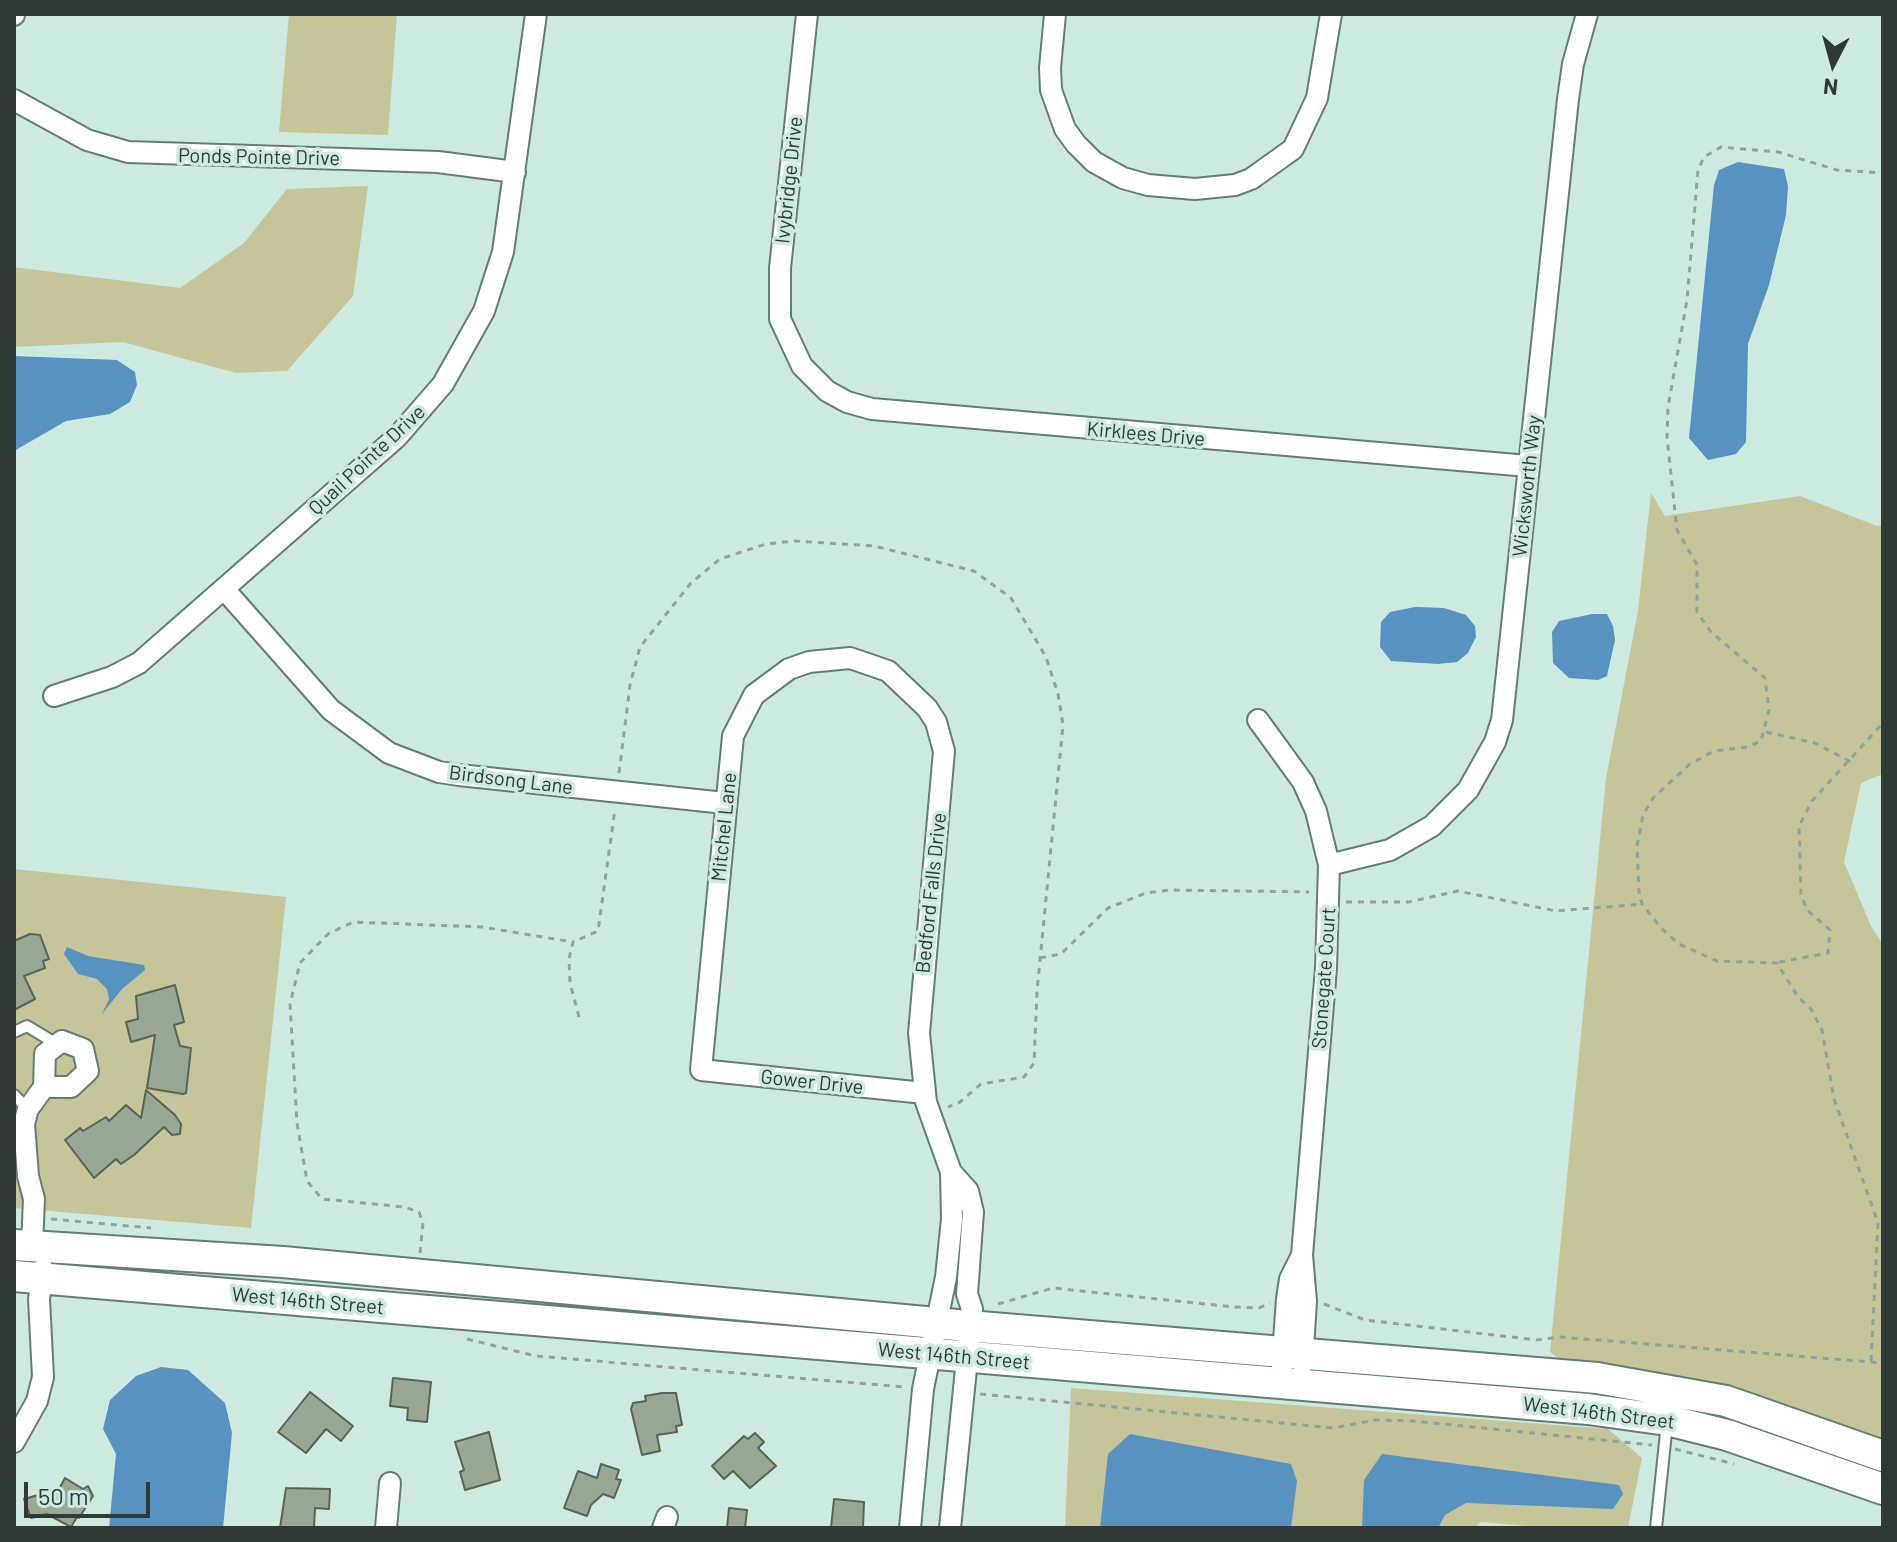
<!DOCTYPE html>
<style>
body{margin:0}
#map{position:relative;width:1897px;height:1542px;overflow:hidden;background:#cdeae1;font-family:Barlow,sans-serif}
canvas{display:block}
.frame{position:absolute;inset:0;border:16px solid #2f3a37;pointer-events:none}
.north{position:absolute;left:1793px;top:24px;width:80px;height:80px;-webkit-text-stroke:6px #cdeae1;paint-order:stroke;rotate:186deg;font-size:22px;font-weight:700;line-height:32px;text-align:center;color:#2f3a37}
.north::after{content:'';display:block;margin:auto;width:28px;height:36px;background:#2f3a37;clip-path:polygon(50% 0,100% 100%,50% 72%,0 100%)}
.scale{position:absolute;left:24px;top:1482px;width:126px;height:36px;box-sizing:border-box;border:4px solid #2f3a37;border-top:0;padding-left:10px;font-size:24px;line-height:28px;white-space:nowrap;color:#2f3a37;-webkit-text-stroke:6px #cdeae1;paint-order:stroke}
</style>
<div id="map">
<canvas width="1897" height="1542"></canvas>
<div class="frame"></div>
<div class="north">N</div>
<div class="scale">50 m</div>
</div>
<script>
const ctx = document.querySelector('canvas').getContext('2d');
ctx.lineJoin = 'round';
function fill(path, color) {
  ctx.fillStyle = color;
  ctx.fill(path, 'evenodd');
}
function poly(rows) {
  const path = new Path2D();
  for (const r of rows) {
    path.moveTo(r[0], r[1]);
    for (let i = 2; i < r.length; i += 2) path.lineTo(r[i], r[i + 1]);
  }
  return path;
}
function trace(path, color, width, dash) {
  ctx.strokeStyle = color;
  ctx.lineWidth = width;
  ctx.lineCap = dash ? 'butt' : 'round';
  ctx.setLineDash(dash || []);
  ctx.stroke(path);
}
function label(font, color, halo, rows, align = 'center') {
  ctx.font = font + ' Barlow,sans-serif';
  ctx.lineWidth = 7;
  ctx.setLineDash([]);
  ctx.textBaseline = 'middle';
  ctx.strokeStyle = halo;
  ctx.fillStyle = color;
  for (const [text, x, y, turn = 0] of rows) {
    ctx.save();
    ctx.translate(x, y);
    ctx.rotate((+turn || 0) * Math.PI / 180);
    ctx.textAlign = isNaN(turn) ? turn : align;
    if (halo) ctx.strokeText(text, 0, 0);
    ctx.fillText(text, 0, 0);
    ctx.restore();
  }
}
fill(poly([
 [289,14,397,14,388,135,279,132],
 [368,186,353,296,287,371,236,373,123,342,14,347,14,267,180,288,244,243,287,189],
 [1651,493,1665,516,1800,496,1877,526,1883,525,1883,774,1861,783,1844,862,1871,926,1883,945,1883,1444,1566,1364,1550,1352,1606,778,1638,611],
 [14,869,286,897,251,1228,14,1208],
 [1071,1388,1608,1429,1642,1458,1628,1528,1552,1528,1481,1522,1474,1528,1065,1528]
]), '#c6c599');
fill(poly([
 [1738,162,1784,169,1788,186,1786,215,1769,285,1748,344,1746,442,1736,454,1708,460,1689,438,1714,185,1719,170],
 [14,356,117,360,135,372,137,385,130,402,110,414,66,421,14,451],
 [1415,607,1444,608,1466,615,1475,626,1476,637,1468,653,1457,662,1438,664,1391,661,1380,647,1381,622,1390,612],
 [1592,614,1607,614,1613,626,1615,640,1607,676,1598,680,1569,678,1553,663,1552,632,1559,621],
 [67,947,88,956,144,965,145,970,122,989,102,1014,109,999,107,989,97,979,78,974,64,954],
 [161,1367,188,1370,225,1403,232,1433,223,1528,109,1528,116,1454,103,1429,110,1400,136,1376],
 [1130,1434,1291,1464,1297,1481,1291,1528,1100,1528,1108,1454],
 [1382,1454,1619,1485,1623,1494,1613,1509,1466,1503,1445,1515,1438,1528,1362,1528,1364,1480]
]), '#5792c1');
const building = poly([
 [30,934,40,935,49,959,43,961,45,968,24,976,35,999,14,1010,14,941,30,934],
 [175,985,184,1022,174,1025,180,1046,191,1048,186,1093,183,1094,147,1088,155,1035,131,1042,126,1022,138,1019,136,996,175,985],
 [146,1090,175,1115,181,1124,180,1134,172,1135,164,1127,134,1155,121,1164,116,1159,94,1178,65,1140,80,1128,83,1131,106,1117,109,1121,126,1105,141,1118,146,1090],
 [393,1378,431,1382,427,1422,407,1420,408,1408,390,1406,393,1378],
 [310,1392,353,1426,341,1441,326,1429,306,1453,278,1432,310,1392],
 [662,1393,676,1393,682,1425,676,1426,677,1432,657,1435,660,1451,642,1455,631,1409,633,1403,646,1401,645,1396,662,1393],
 [489,1432,500,1480,465,1490,460,1472,464,1470,455,1442,489,1432],
 [755,1433,764,1442,758,1448,776,1466,750,1488,733,1471,724,1479,712,1466,744,1436,748,1439,755,1433],
 [601,1464,619,1470,616,1479,621,1480,614,1498,603,1494,591,1505,587,1516,564,1508,578,1471,597,1478,601,1464],
 [65,1478,83,1489,88,1486,93,1496,79,1518,77,1517,71,1527,47,1514,31,1518,24,1499,59,1489,65,1478],
 [286,1488,330,1489,329,1509,315,1508,314,1528,280,1528,286,1488],
 [834,1499,864,1502,863,1528,831,1528,834,1499],
 [729,1508,747,1510,745,1528,727,1528,729,1508]
]);
fill(building, '#98a895');
trace(building, '#576554', 2);
const service = poly([
 [14,1032,27,1026,55,1043],
 [14,1095,28,1109],
 [1656,1528,1667,1423]
]);
const minor = poly([
 [807,14,780,268,780,319,802,366,827,391,847,402,872,409,1528,466],
 [1055,14,1050,68,1051,90,1065,129,1076,144,1094,162,1123,178,1148,185,1195,189,1235,185,1251,179,1293,149,1317,98,1331,14],
 [14,15,14,14],
 [14,100,87,140,128,152,438,162,515,172],
 [224,589,331,710,389,753,439,772,459,775,725,803],
 [54,696,112,677,139,663,397,437,443,384,484,311,503,252,536,14],
 [1258,720,1303,782,1316,811,1329,865,1326,968,1302,1255,1306,1301,1302,1364],
 [1329,865,1390,850,1432,826,1468,790,1495,742,1502,720,1568,99,1573,64,1587,14],
 [62,1041,83,1049,88,1071,71,1087,44,1087,45,1054,62,1041],
 [924,1093,701,1070,733,736,754,695,789,669,809,662,850,658,888,671,927,708,936,722,944,751,919,1033,926,1102,951,1172,968,1191,973,1212,967,1294,972,1309,950,1528],
 [32,1246,34,1199,28,1176,24,1124,28,1109,44,1087],
 [1281,1382,1287,1299,1290,1279,1302,1255],
 [14,1442,37,1401,43,1377,39,1299,43,1269],
 [386,1528,390,1483],
 [663,1528,667,1517],
 [910,1528,923,1389,946,1277,952,1219,951,1172]
]);
const primary = poly([
 [14,1245,283,1262,968,1326,1597,1378,1726,1401,1883,1456],
 [14,1276,1588,1409,1667,1420,1727,1435,1883,1489]
]);
trace(service, '#637d75', 14);
trace(minor, '#637d75', 24);
trace(primary, '#637d75', 34);
trace(poly([
 [1766,732,1815,743,1851,762],
 [619,773,630,685,640,647,691,583,720,559,766,544,794,541,874,546,974,571,1011,598,1046,657,1058,694,1063,725,1037,991,1034,1063,1024,1077,981,1084,960,1102,948,1107],
 [1346,902,1409,902,1458,891,1556,911,1642,904],
 [1040,958,1061,954,1108,908,1146,893,1170,890,1309,892],
 [1779,962,1828,953,1830,930,1807,910,1801,894,1799,826,1812,801,1883,723],
 [579,1017,570,983,569,959,573,942,598,931,615,809],
 [51,1219,151,1228],
 [420,1253,423,1223,419,1212,404,1207,322,1199,307,1181,297,1123,290,1004,300,963,328,934,353,922,482,927,573,942],
 [998,1304,1053,1288,1234,1307,1259,1308,1270,1303],
 [1324,1304,1365,1320,1537,1340,1560,1337,1883,1363],
 [467,1339,536,1356,904,1387],
 [1871,1361,1878,1223,1834,1099,1822,1030,1811,1009,1798,997,1777,963,1717,961,1679,944,1661,928,1642,904,1639,892,1637,846,1643,815,1653,798,1690,764,1714,751,1747,747,1761,741,1769,710,1765,678,1711,632,1697,612,1697,565,1677,530,1667,438,1668,407,1687,300,1698,170,1704,157,1721,147,1778,152,1837,170,1883,173],
 [980,1394,1333,1428,1376,1420,1413,1421,1652,1445],
 [1675,1449,1734,1464]
]), '#8ea39d', 3, [6, 6]);
trace(service, '#fff', 10);
trace(minor, '#fff', 20);
trace(primary, '#fff', 30);
label('20px', '#2f3a37', '#cdeae1', [
 ["Ponds Pointe Drive",259,157,1],
 ["Ivybridge Drive",789,180,-84],
 ["Kirklees Drive",1146,434,5],
 ["Quail Pointe Drive",367,460,-43],
 ["Wicksworth Way",1527,486,-84],
 ["Birdsong Lane",511,780,7],
 ["Mitchel Lane",724,827,-84],
 ["Bedford Falls Drive",931,893,-84],
 ["Stonegate Court",1324,978,-86],
 ["Gower Drive",812,1082,6],
 ["West 146th Street",308,1301,5],
 ["West 146th Street",954,1356,5],
 ["West 146th Street",1599,1413,7]
]);
</script>
